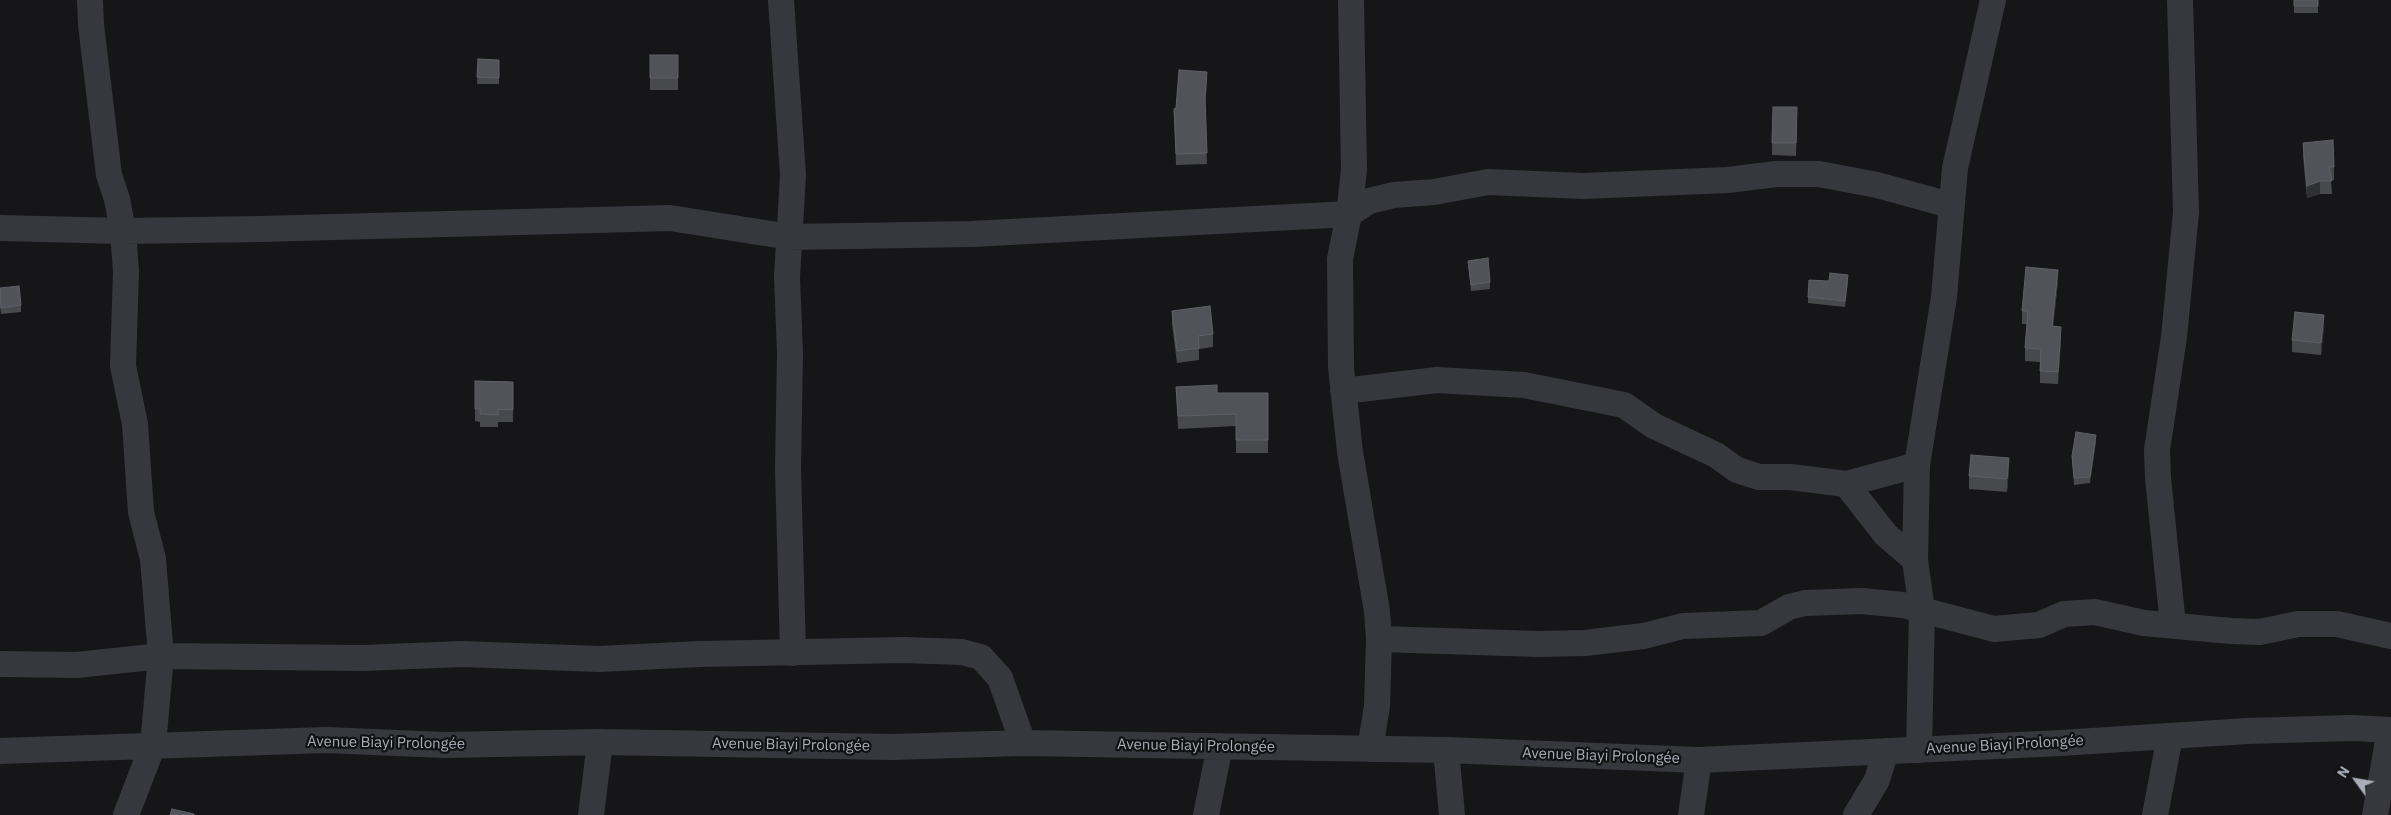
<!DOCTYPE html>
<meta charset="utf-8">
<style>
body{margin:0}
#map{position:relative;width:2391px;height:815px;overflow:hidden;background:#161618;font-family:"IBM Plex Sans",sans-serif}
canvas{display:block}
.north{position:absolute;left:2331px;top:755px;width:50px;height:50px;-webkit-text-stroke:4px #111113;paint-order:stroke;rotate:302deg;font-size:14px;font-weight:700;line-height:20px;text-align:center;color:#a8adb8}
.north::after{content:'';display:block;margin:auto;width:18px;height:22px;background:#a8adb8;clip-path:polygon(50% 0,100% 100%,50% 72%,0 100%)}
</style>
<div id="map">
<canvas width="2391" height="815"></canvas>
<div class="north">N</div>
</div>
<script>
const ctx = document.querySelector('canvas').getContext('2d');
ctx.lineJoin = 'round';
function poly(rows) {
  const path = new Path2D();
  for (const r of rows) {
    path.moveTo(r[0], r[1]);
    for (let i = 2; i < r.length; i += 2) path.lineTo(r[i], r[i + 1]);
  }
  return path;
}
function trace(path, color, width, dash) {
  ctx.strokeStyle = color;
  ctx.lineWidth = width;
  ctx.lineCap = dash ? 'butt' : 'round';
  ctx.setLineDash(dash || []);
  ctx.stroke(path);
}
function fill(path, color) {
  ctx.fillStyle = color;
  ctx.fill(path, 'evenodd');
}
function label(font, color, halo, rows, align = 'center') {
  ctx.font = font + ' "IBM Plex Sans",sans-serif';
  ctx.lineWidth = 4.5;
  ctx.setLineDash([]);
  ctx.textBaseline = 'middle';
  ctx.strokeStyle = halo;
  ctx.fillStyle = color;
  for (const [text, x, y, turn = 0] of rows) {
    ctx.save();
    ctx.translate(x, y);
    ctx.rotate((+turn || 0) * Math.PI / 180);
    ctx.textAlign = isNaN(turn) ? turn : align;
    if (halo) ctx.strokeText(text, 0, 0);
    ctx.fillText(text, 0, 0);
    ctx.restore();
  }
}
trace(poly([
 [90,0,91,25,109,175,117,199,123,231,126,271,123,366,135,424,141,512,153,559,161,656,153,745,126,815],
 [781,0,793,175,787,277,790,353,788,469,793,653],
 [1351,0,1354,170,1349,214,1340,259,1341,367,1350,452,1377,611,1379,639,1377,706,1370,749],
 [0,228,123,231,261,229,670,218,790,237,972,234,1349,214,1369,201,1394,195,1434,192,1488,182,1583,186,1728,180,1776,174,1819,174,1877,185,1950,205],
 [1343,391,1437,380,1524,385,1624,405,1654,426,1716,455,1737,470,1759,477,1790,477,1846,484,1917,465],
 [1846,484,1886,535,1915,560],
 [2173,625,2158,478,2157,450,2174,337,2186,212,2180,0],
 [1379,639,1538,644,1585,643,1644,636,1683,626,1761,623,1789,607,1805,603,1861,601,1903,605,1994,629,2039,625,2064,614,2095,612,2144,623,2231,631,2260,632,2298,624,2337,624,2391,636],
 [0,664,77,665,161,656,363,658,462,654,599,659,700,654,904,650,962,652,981,657,1000,678,1023,743],
 [1446,750,1452,815],
 [1919,750,1922,610,1915,560,1917,465,1944,297,1955,168,1993,0],
 [0,751,326,740,444,745,600,742,893,747,1023,743,1446,750,1699,760,2061,743,2247,731,2352,728,2391,730],
 [591,815,600,742],
 [1206,815,1220,746],
 [1691,815,1699,760],
 [1856,815,1877,780,1886,751],
 [2155,815,2170,736],
 [2375,815,2390,730]
]), '#37383d', 26);
fill(poly([
 [2294,0,2318,0,2318,13,2294,13],
 [650,55,678,55,678,90,650,90],
 [478,59,499,60,499,84,477,84],
 [1207,83,1205,104,1207,164,1176,165,1174,109,1176,108],
 [1797,120,1796,156,1772,155,1772,143],
 [2303,143,2334,167,2334,180,2331,180,2332,194,2320,194,2307,198,2303,156],
 [1468,261,1490,282,1490,289,1471,291],
 [1829,281,1848,281,1845,307,1808,303,1808,297],
 [2058,282,2053,326,2061,340,2058,384,2040,383,2040,362,2025,361,2025,348,2027,324,2022,324,2022,311],
 [0,288,21,305,21,312,1,314,0,306],
 [1172,311,1213,334,1213,347,1199,349,1199,360,1177,363,1172,324],
 [2324,327,2321,355,2292,352,2292,340],
 [475,381,513,382,513,422,498,422,498,427,480,427,480,422,475,421],
 [1176,387,1217,393,1268,393,1268,453,1236,453,1236,426,1178,429],
 [2096,441,2090,483,2074,485,2072,456],
 [2009,471,2007,492,1969,489,1969,476]
]), '#47494d');
fill(poly([
 [1207,72,1207,83,1205,108,1205,97],
 [2320,181,2320,194,2307,198,2307,186],
 [2058,270,2058,282,2052,339,2052,326],
 [1848,275,1848,281,1845,307,1845,301],
 [2324,315,2324,327,2321,355,2321,343],
 [2061,327,2061,340,2058,384,2058,372],
 [2096,435,2096,441,2090,483,2090,477],
 [2009,458,2009,471,2007,492,2007,479]
]), '#2f3033');
const building = poly([
 [2294,0,2318,0,2318,6,2294,6,2294,0],
 [650,55,678,55,678,78,650,78,650,55],
 [478,59,499,60,499,78,477,77,478,59],
 [1179,70,1207,72,1205,97,1207,153,1176,154,1174,109,1176,108,1179,70],
 [1773,107,1797,107,1796,143,1772,143,1773,107],
 [2333,140,2334,167,2329,167,2332,181,2320,181,2307,186,2303,143,2333,140],
 [1488,258,1490,282,1471,285,1468,261,1488,258],
 [2026,267,2058,270,2052,326,2061,327,2058,372,2040,371,2041,349,2025,348,2028,311,2022,311,2026,267],
 [1830,273,1848,275,1845,301,1808,297,1809,280,1829,281,1830,273],
 [19,286,21,305,1,308,0,288,19,286],
 [1210,306,1213,334,1198,336,1199,348,1177,351,1172,311,1210,306],
 [2295,312,2324,315,2321,343,2292,340,2295,312],
 [475,381,513,382,513,410,498,409,498,415,480,414,480,409,475,409,475,381],
 [1217,385,1217,393,1268,393,1268,440,1236,440,1236,414,1178,416,1176,387,1217,385],
 [2076,432,2096,435,2090,477,2074,478,2072,456,2076,432],
 [1971,455,2009,458,2007,479,1969,476,1971,455],
 [172,809,194,814,194,815,170,815,172,809]
]);
fill(building, '#525359');
trace(building, '#5f6168', 1);
label('15px', '#a8adb8', '#111113', [
 ["Avenue Biayi Prolongée",386,743,1],
 ["Avenue Biayi Prolongée",791,745,1],
 ["Avenue Biayi Prolongée",2005,745,-3],
 ["Avenue Biayi Prolongée",1196,746,1],
 ["Avenue Biayi Prolongée",1601,756,2]
]);
</script>
